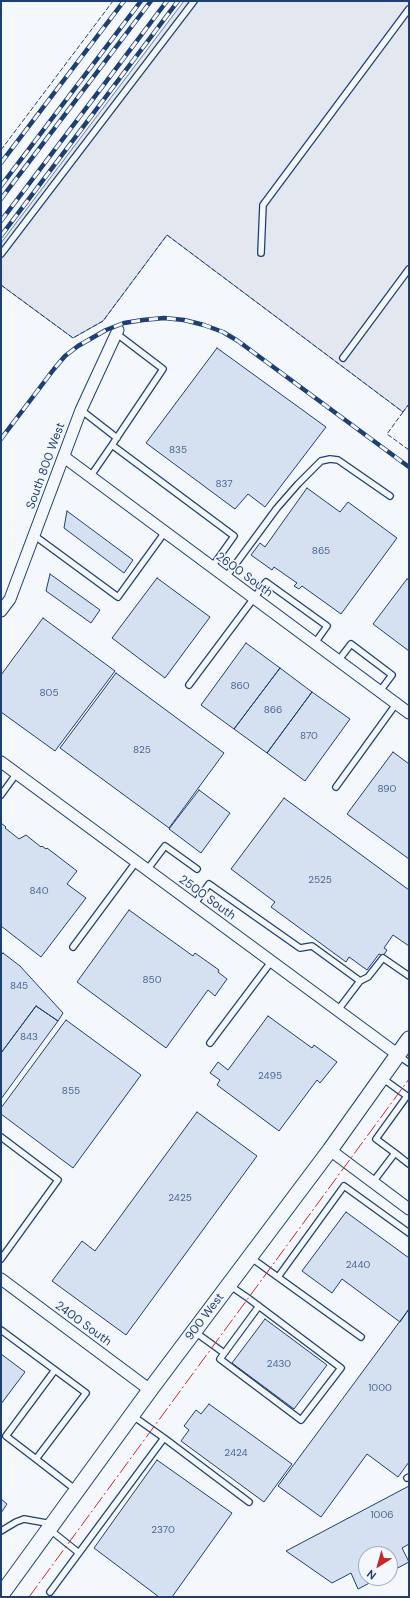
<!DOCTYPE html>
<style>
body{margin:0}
#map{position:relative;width:410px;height:1598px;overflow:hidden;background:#f4f7fb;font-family:"DM Sans",sans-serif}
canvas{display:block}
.frame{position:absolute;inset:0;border:2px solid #1d3f73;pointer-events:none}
.north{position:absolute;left:358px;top:1546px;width:40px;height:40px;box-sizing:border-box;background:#f4f7fb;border:1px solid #9eadc5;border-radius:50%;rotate:217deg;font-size:11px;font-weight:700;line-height:16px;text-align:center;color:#1d3f73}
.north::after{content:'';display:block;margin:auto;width:14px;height:18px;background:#c62828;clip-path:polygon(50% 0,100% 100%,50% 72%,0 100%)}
</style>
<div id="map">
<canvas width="410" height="1598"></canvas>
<div class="frame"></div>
<div class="north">N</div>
</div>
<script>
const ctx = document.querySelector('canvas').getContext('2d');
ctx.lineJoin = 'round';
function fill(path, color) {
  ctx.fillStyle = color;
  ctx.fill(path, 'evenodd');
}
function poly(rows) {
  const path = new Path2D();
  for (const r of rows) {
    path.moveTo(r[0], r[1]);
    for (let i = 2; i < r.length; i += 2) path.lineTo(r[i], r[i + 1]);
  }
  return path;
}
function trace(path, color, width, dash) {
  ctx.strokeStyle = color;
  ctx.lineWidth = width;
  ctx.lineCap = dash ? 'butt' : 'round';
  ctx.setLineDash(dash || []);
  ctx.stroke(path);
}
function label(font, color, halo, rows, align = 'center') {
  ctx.font = font + ' "DM Sans",sans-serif';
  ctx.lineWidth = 3;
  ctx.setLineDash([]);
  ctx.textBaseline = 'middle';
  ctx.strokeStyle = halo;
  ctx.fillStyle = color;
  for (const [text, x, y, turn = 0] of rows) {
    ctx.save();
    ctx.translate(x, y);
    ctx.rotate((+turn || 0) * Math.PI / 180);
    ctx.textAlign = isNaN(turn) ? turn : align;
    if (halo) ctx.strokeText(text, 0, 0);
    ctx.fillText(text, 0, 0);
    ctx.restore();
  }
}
const parking = poly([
 [184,1,409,1,409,404,403,412,167,235,103,321,73,338,1,285,1,243,184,1]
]);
fill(parking, '#e3e8f0');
trace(parking, '#687fa3', 1);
const building = poly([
 [217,348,326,427,265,507,248,494,235,509,146,443,217,348],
 [307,488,340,512,348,502,397,538,341,614,302,586,299,589,294,586,297,583,274,567,272,570,251,555,260,543,265,547,307,488],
 [67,511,133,560,124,573,64,528,67,511],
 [50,574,100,610,91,623,46,591,50,574],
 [157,578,210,617,165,678,112,638,157,578],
 [407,579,409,580,409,651,373,624,407,579],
 [43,618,115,671,55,751,1,712,1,675,43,618],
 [246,643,280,668,234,729,201,705,246,643],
 [280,668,312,692,267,753,234,729,280,668],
 [116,673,224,753,169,828,60,748,116,673],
 [312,692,350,719,305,781,267,753,312,692],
 [393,752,409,764,409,859,347,814,393,752],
 [199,790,230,813,201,853,169,829,199,790],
 [284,798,409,890,409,946,393,935,384,948,387,950,383,956,379,954,367,970,349,957,346,962,271,907,275,902,231,869,284,798],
 [1,823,6,827,5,828,19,839,26,835,41,847,42,846,46,849,47,848,77,871,67,884,86,898,41,957,1,926,1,823],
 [129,910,193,956,195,953,219,970,218,972,227,979,215,996,208,990,166,1048,77,982,129,910],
 [3,953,20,966,63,1013,58,1021,36,1006,1,1053,1,955,3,953],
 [36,1006,58,1021,1,1099,1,1053,36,1006],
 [268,1016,312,1048,314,1045,337,1062,320,1083,317,1080,279,1131,217,1085,220,1080,210,1073,218,1062,228,1070,268,1016],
 [66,1020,141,1075,73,1168,1,1114,1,1108,66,1020],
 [197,1112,257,1156,126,1335,52,1281,82,1241,95,1251,197,1112],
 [346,1212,409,1258,409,1309,400,1322,342,1279,332,1293,302,1271,346,1212],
 [409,1309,409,1462,398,1477,367,1454,321,1517,278,1486,409,1309],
 [265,1319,327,1365,294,1409,232,1363,265,1319],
 [1,1354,25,1372,1,1404,1,1354],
 [209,1404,292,1464,264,1502,181,1441,189,1430,184,1426,196,1410,201,1414,209,1404],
 [157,1460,232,1513,172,1597,159,1597,94,1548,157,1460],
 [409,1486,409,1544,402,1548,409,1562,390,1572,390,1554,366,1554,366,1578,379,1578,358,1589,351,1573,332,1583,286,1551,409,1486],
 [1,1499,7,1504,1,1513,1,1499]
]);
fill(building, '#d5e0f0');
trace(building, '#1d3f73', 1);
const lane = poly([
 [261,253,263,205,409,9],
 [1,254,194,1],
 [343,358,409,269],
 [81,410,117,438],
 [112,445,163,369,117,334],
 [90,477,112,445,234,536,212,567],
 [35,536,118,597,165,532],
 [226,577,277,508,298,484,321,461,330,459,338,460,390,496],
 [338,661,351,644,392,675,380,691],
 [189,685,266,582,327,626,315,643],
 [336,787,396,704],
 [1,795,17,773],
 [147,870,165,846,197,869],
 [194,905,209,884,300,948,312,946,360,981,338,1010],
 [73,947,136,862],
 [360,981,368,977,383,958,409,976],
 [210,1043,271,962],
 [399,1056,409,1063],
 [382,1078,407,1096,376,1139,395,1153],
 [1,1137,58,1180,1,1259],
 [373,1182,395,1153,409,1164],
 [250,1257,361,1337],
 [278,1277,344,1186,409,1233],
 [229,1285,248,1298,341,1368,301,1420,220,1359,259,1306],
 [1,1330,86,1393,36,1459,76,1490],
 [195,1332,224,1353],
 [133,1416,164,1438],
 [36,1459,6,1436,55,1370],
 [407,1478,409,1477],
 [49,1529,79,1553],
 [1,1531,16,1522,24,1519,52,1524],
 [50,1592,164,1438,249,1502]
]);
const street = poly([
 [64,457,409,713],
 [1,611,10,599,81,410,118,330],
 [1,762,397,1054],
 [330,1150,409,1209],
 [1,1279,150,1390]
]);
const secondary = poly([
 [1,1595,150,1390,330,1150,409,1039]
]);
trace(lane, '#1d3f73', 8);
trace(street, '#1d3f73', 13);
trace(secondary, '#1d3f73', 17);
trace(lane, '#f4f7fb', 5.5);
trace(street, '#f4f7fb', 11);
trace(secondary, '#f4f7fb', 15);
const rail = poly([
 [1,163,124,1],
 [1,186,141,1],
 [1,199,151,1],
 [1,221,167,1],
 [1,236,178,1],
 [1,439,54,369,65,356,78,346,106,330,124,323,143,320,164,318,184,320,204,325,223,332,238,341,409,467]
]);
trace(rail, '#1d3f73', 4.5);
trace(rail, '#f4f7fb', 3, [9]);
trace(poly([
 [1,150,113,1],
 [1,285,73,338,103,321,167,235,403,412,409,404],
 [403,412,387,434,409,450]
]), '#1d3f73', 1, [5, 2]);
trace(poly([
 [29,1597,409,1079]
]), '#c62828', 1, [14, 3, 2, 3]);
label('10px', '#4b6792', null, [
 ["835",178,450],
 ["837",224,484],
 ["865",321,551],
 ["860",240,686],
 ["805",49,693],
 ["866",273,710],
 ["870",309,736],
 ["825",142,750],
 ["890",387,789],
 ["2525",320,880],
 ["840",39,891],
 ["850",152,980],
 ["845",19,986],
 ["843",29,1037],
 ["2495",270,1076],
 ["855",71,1091],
 ["2425",180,1198],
 ["2440",358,1265],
 ["2430",279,1364],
 ["1000",380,1388],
 ["2424",236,1453],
 ["1006",382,1515],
 ["2370",163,1530]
]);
label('12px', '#1d3f73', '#f4f7fb', [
 ["South 800 West",46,466,-70],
 ["2600 South",244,575,36],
 ["2500 South",207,898,36],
 ["900 West",205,1317,-53],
 ["2400 South",83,1324,36]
]);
</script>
